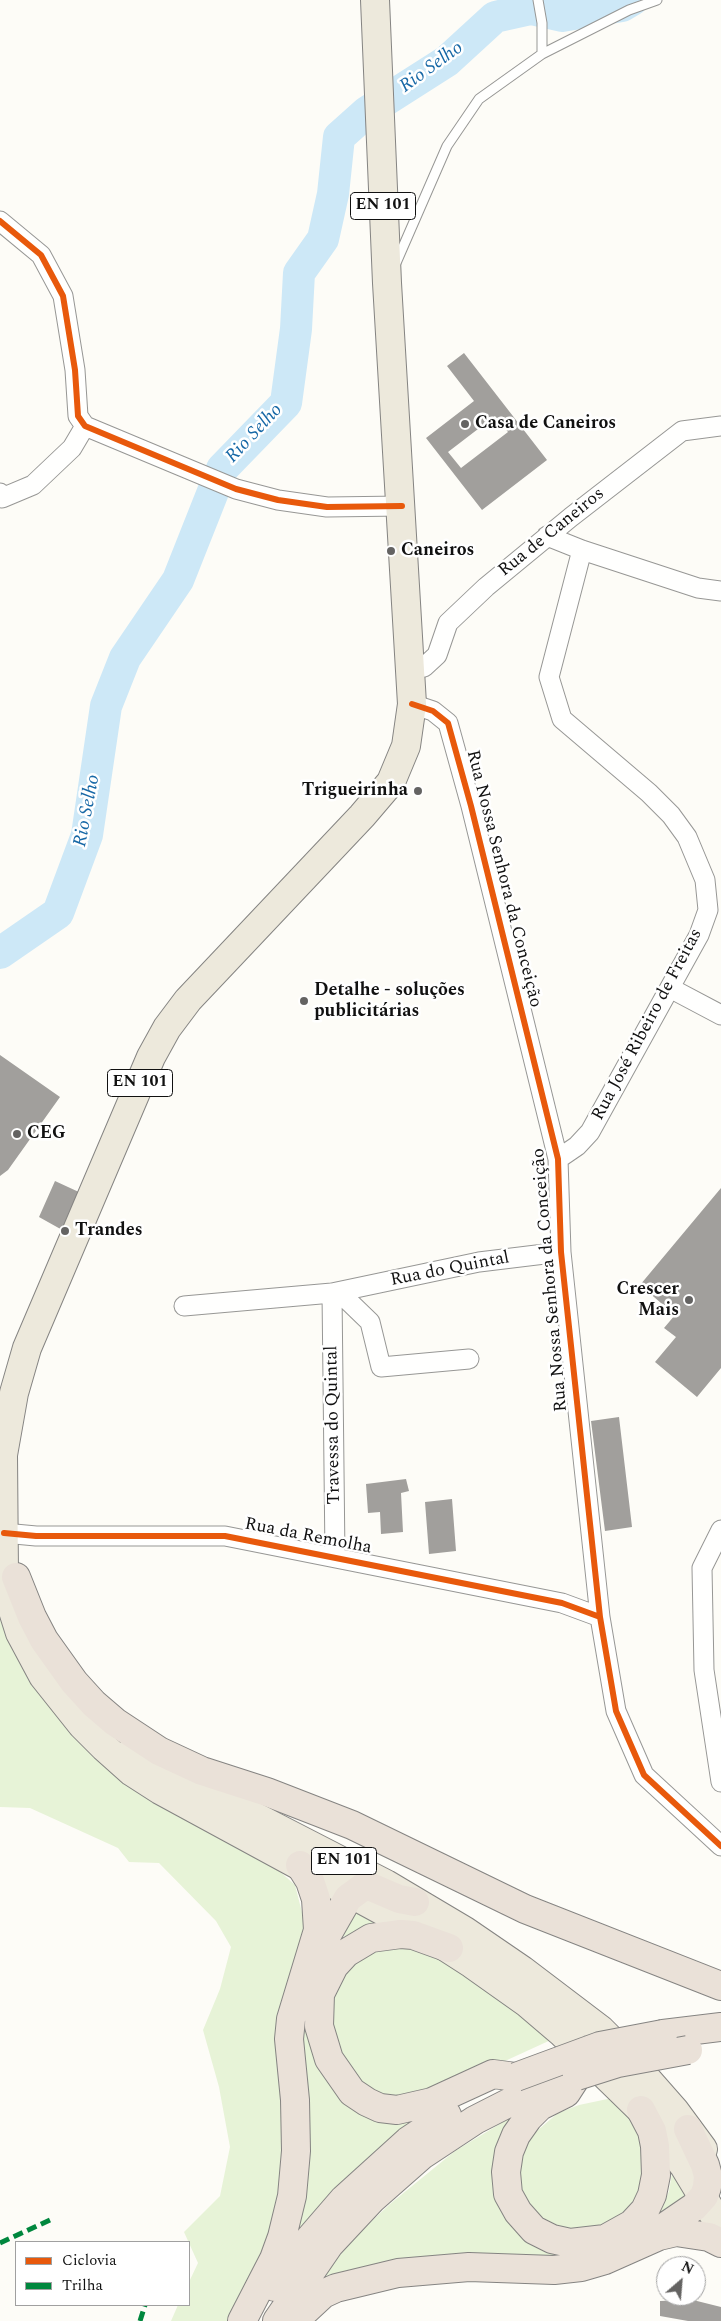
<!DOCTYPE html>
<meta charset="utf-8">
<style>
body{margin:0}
#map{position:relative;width:721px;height:2321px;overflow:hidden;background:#fdfcf7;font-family:Spectral,serif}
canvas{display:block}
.legend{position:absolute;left:15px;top:2241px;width:175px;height:65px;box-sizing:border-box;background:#fff;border:1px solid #a0a0a0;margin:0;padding:6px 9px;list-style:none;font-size:15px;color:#111}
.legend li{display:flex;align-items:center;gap:10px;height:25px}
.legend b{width:25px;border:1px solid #a0a0a0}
.north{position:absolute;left:656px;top:2256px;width:50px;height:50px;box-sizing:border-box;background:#fff;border:1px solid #a0a0a0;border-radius:50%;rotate:27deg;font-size:14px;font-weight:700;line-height:20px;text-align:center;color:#111}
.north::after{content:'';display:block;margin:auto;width:18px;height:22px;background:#646362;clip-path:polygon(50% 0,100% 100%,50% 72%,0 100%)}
</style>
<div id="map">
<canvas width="721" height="2321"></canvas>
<ul class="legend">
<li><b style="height:6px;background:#e8590c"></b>Ciclovia</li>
<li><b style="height:6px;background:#00873e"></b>Trilha</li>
</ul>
<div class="north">N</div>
</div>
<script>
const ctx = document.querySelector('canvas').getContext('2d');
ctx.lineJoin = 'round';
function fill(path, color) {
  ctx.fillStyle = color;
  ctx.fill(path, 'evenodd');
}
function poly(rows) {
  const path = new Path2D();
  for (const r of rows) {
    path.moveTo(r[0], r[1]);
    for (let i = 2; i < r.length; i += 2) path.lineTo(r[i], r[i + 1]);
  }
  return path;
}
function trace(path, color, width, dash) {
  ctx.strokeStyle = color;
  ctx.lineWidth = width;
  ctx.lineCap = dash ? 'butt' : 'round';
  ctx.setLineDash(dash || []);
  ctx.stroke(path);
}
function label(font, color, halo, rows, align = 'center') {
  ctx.font = font + ' Spectral,serif';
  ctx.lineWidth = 5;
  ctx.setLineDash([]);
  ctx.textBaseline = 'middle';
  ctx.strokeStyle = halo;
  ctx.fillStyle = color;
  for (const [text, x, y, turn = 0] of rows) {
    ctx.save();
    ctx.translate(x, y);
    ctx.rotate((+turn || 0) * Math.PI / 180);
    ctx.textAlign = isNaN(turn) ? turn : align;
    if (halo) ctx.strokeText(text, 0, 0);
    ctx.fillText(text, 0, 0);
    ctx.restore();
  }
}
fill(poly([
 [553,0,613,0,584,6],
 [0,1589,45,1697,259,1853,295,1885,307,1932,283,2182,273,2236,231,2321,171,2321,178,2305,189,2305,189,2282,198,2263,184,2232,220,2196,230,2147,219,2087,203,2030,220,1989,231,1947,216,1921,159,1863,129,1862,118,1848,30,1808,0,1807],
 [353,1912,385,1925,338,1938],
 [388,1942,434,1951,553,2039,457,2083,391,2098,368,2089,345,2063,333,2032,332,2000,336,1987,350,1965],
 [312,1987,316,2061,335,2090,414,2119,394,2136,293,2241,298,2049],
 [617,2097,639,2125,645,2173,635,2201,628,2212,606,2228,566,2233,536,2216,518,2190,520,2158,532,2135,558,2113,579,2105],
 [513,2116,498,2200,607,2252,314,2285,358,2234,390,2204,455,2151],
 [672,2173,690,2199,659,2216,669,2191]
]), '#e7f3d7');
trace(poly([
 [0,953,58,913,87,835,106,706,125,658,178,580,222,469,286,403,296,329,299,273,323,239,333,194,339,137,367,112,447,61,495,17,531,9,562,16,622,6,632,0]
]), '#cde8f7', 32);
fill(poly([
 [464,353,547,460,482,510,426,438,474,401,447,366],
 [495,416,508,432,461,468,448,452],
 [0,1055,60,1097,8,1170,0,1176],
 [55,1181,81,1193,64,1231,39,1217],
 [721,1188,721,1368,697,1397,655,1362,676,1337,664,1328,675,1315,640,1285],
 [619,1417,632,1527,605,1531,591,1421],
 [406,1479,409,1491,401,1493,403,1532,381,1534,380,1512,368,1513,366,1484],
 [452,1499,456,1551,429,1554,425,1502],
 [693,2300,721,2307,721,2321,688,2321,660,2316,660,2301]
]), '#a19f9c');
const lane = poly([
 [538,0,542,23,542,54],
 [396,263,447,146,479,99,542,54,629,10,657,0]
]);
const street = poly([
 [0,221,41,255,63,296,75,370,78,416,85,426,236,489,278,500,327,507,402,506],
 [0,493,2,498,33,485,72,448,85,426],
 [547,536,582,550,698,588,721,591],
 [410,669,424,667,437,655,448,623,486,587,571,517,682,431,721,426],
 [412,704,433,711,448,723,471,806,558,1159,561,1252,600,1617,616,1711,644,1775,721,1846],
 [670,988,721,1015],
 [558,1159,577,1146,590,1132,699,935,708,910,705,880,687,837,671,815,649,793,562,719,549,677,582,550],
 [339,1292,370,1322,381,1367,469,1359],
 [332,1293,335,1557],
 [184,1306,332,1293,479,1262,561,1252],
 [721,1530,702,1568,704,1670,721,1782],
 [4,1533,36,1536,225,1536,562,1603,600,1617]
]);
const primary = poly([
 [375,0,387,283,412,704,406,746,391,782,362,816,188,1000,167,1028,151,1057,27,1348,14,1393,3,1455,4,1573,8,1595,20,1633,43,1676,82,1725,104,1747,132,1772,160,1790,427,1935,472,1964,527,2003,561,2032,641,2110,684,2166,721,2227],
 [133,1749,184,1780,386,1884,465,1931,522,1970,601,2030,624,2053,675,2111,703,2149]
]);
const highway = poly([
 [16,1577,32,1617,44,1640,74,1682,94,1704,115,1722,159,1751,202,1771,267,1792,352,1825,525,1909,721,1986],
 [320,1947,348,1898,363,1887,371,1887,399,1899,415,1902],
 [449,1948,413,1935,401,1934,371,1938,346,1953,334,1966,320,1994,319,2026,329,2059,352,2092,367,2102,380,2108,397,2110,432,2102,493,2074,516,2077],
 [663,2034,721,2027],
 [577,2076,566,2093,540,2106,528,2118,516,2135,509,2152,506,2172,508,2194,518,2212,534,2230,552,2239,570,2243,605,2239,632,2224,645,2210,652,2195,656,2175,655,2146,652,2131,641,2110],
 [653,2235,694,2207,704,2196,707,2187,708,2176,705,2165,688,2129],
 [275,2287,306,2243,344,2199,408,2141,447,2115],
 [242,2321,274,2259,282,2237,292,2196,296,2151,295,2100,289,2039,291,2019,318,1930,316,1899,310,1881,300,1865],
 [277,2321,329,2245,372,2199,422,2155,475,2120,530,2092,559,2082],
 [294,2321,323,2294,336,2288,398,2273,469,2267,554,2270,581,2267,605,2260,659,2236,676,2232,709,2237,721,2243]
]);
trace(lane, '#979795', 11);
trace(street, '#979795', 21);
trace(primary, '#858482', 30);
trace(highway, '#858482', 30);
trace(lane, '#fffffe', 9);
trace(street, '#fffffe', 19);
trace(primary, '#ede9dc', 28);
trace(highway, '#eae1d8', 28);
const highwayBridge = poly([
 [577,2076,618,2063,688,2050],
 [516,2077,600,2046,663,2034]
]);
trace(highwayBridge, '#858482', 30, []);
trace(highwayBridge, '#eae1d8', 28);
trace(poly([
 [0,2243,50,2220],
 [140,2321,145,2305]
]), '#00873e', 5, [10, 5]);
trace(poly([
 [0,221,41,255,63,296,75,370,78,416,85,426,236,489,278,500,327,507,402,506],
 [412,704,433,711,448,723,471,806,558,1159,561,1252,600,1617,616,1711,644,1775,721,1846],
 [4,1533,36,1536,225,1536,562,1603,600,1617]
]), '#e8590c', 6);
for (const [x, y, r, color] of [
 [465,424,5,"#646362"],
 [391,551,5,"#646362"],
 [418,791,5,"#646362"],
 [304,1001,5,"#646362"],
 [17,1134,5,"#646362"],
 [65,1231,5,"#646362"],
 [689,1300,5,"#646362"]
]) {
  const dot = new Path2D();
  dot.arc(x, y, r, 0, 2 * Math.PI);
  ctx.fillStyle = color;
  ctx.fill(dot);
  trace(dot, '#fff', 2);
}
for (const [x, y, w] of [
 [383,206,65],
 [140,1083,65],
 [344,1861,65]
]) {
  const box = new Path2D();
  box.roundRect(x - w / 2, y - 13.5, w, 27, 4);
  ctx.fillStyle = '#fff';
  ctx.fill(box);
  trace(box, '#111', 1);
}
label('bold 16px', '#111', null, [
 ["EN 101",383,206],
 ["EN 101",140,1083],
 ["EN 101",344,1861]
]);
label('bold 18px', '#111', '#fff', [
 ["Casa de Caneiros",475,424],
 ["Caneiros",401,551],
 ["Trigueirinha",408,791,"right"],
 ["Detalhe - soluções",314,991],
 ["publicitárias",314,1012],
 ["CEG",27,1134],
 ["Trandes",75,1231],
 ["Crescer",679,1290,"right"],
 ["Mais",679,1311,"right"]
], 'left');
label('18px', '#111', '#fff', [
 ["Rua de Caneiros",552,533,-39],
 ["Rua Nossa Senhora da Conceição",503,879,76],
 ["Rua José Ribeiro de Freitas",648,1025,-62],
 ["Rua do Quintal",450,1270,-11],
 ["Rua Nossa Senhora da Conceição",551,1280,-95],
 ["Travessa do Quintal",334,1425,-91],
 ["Rua da Remolha",308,1537,11]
]);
label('italic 19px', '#1768a6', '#fff', [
 ["Rio Selho",432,68,-36],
 ["Rio Selho",255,434,-47],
 ["Rio Selho",88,811,-79]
]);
</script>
